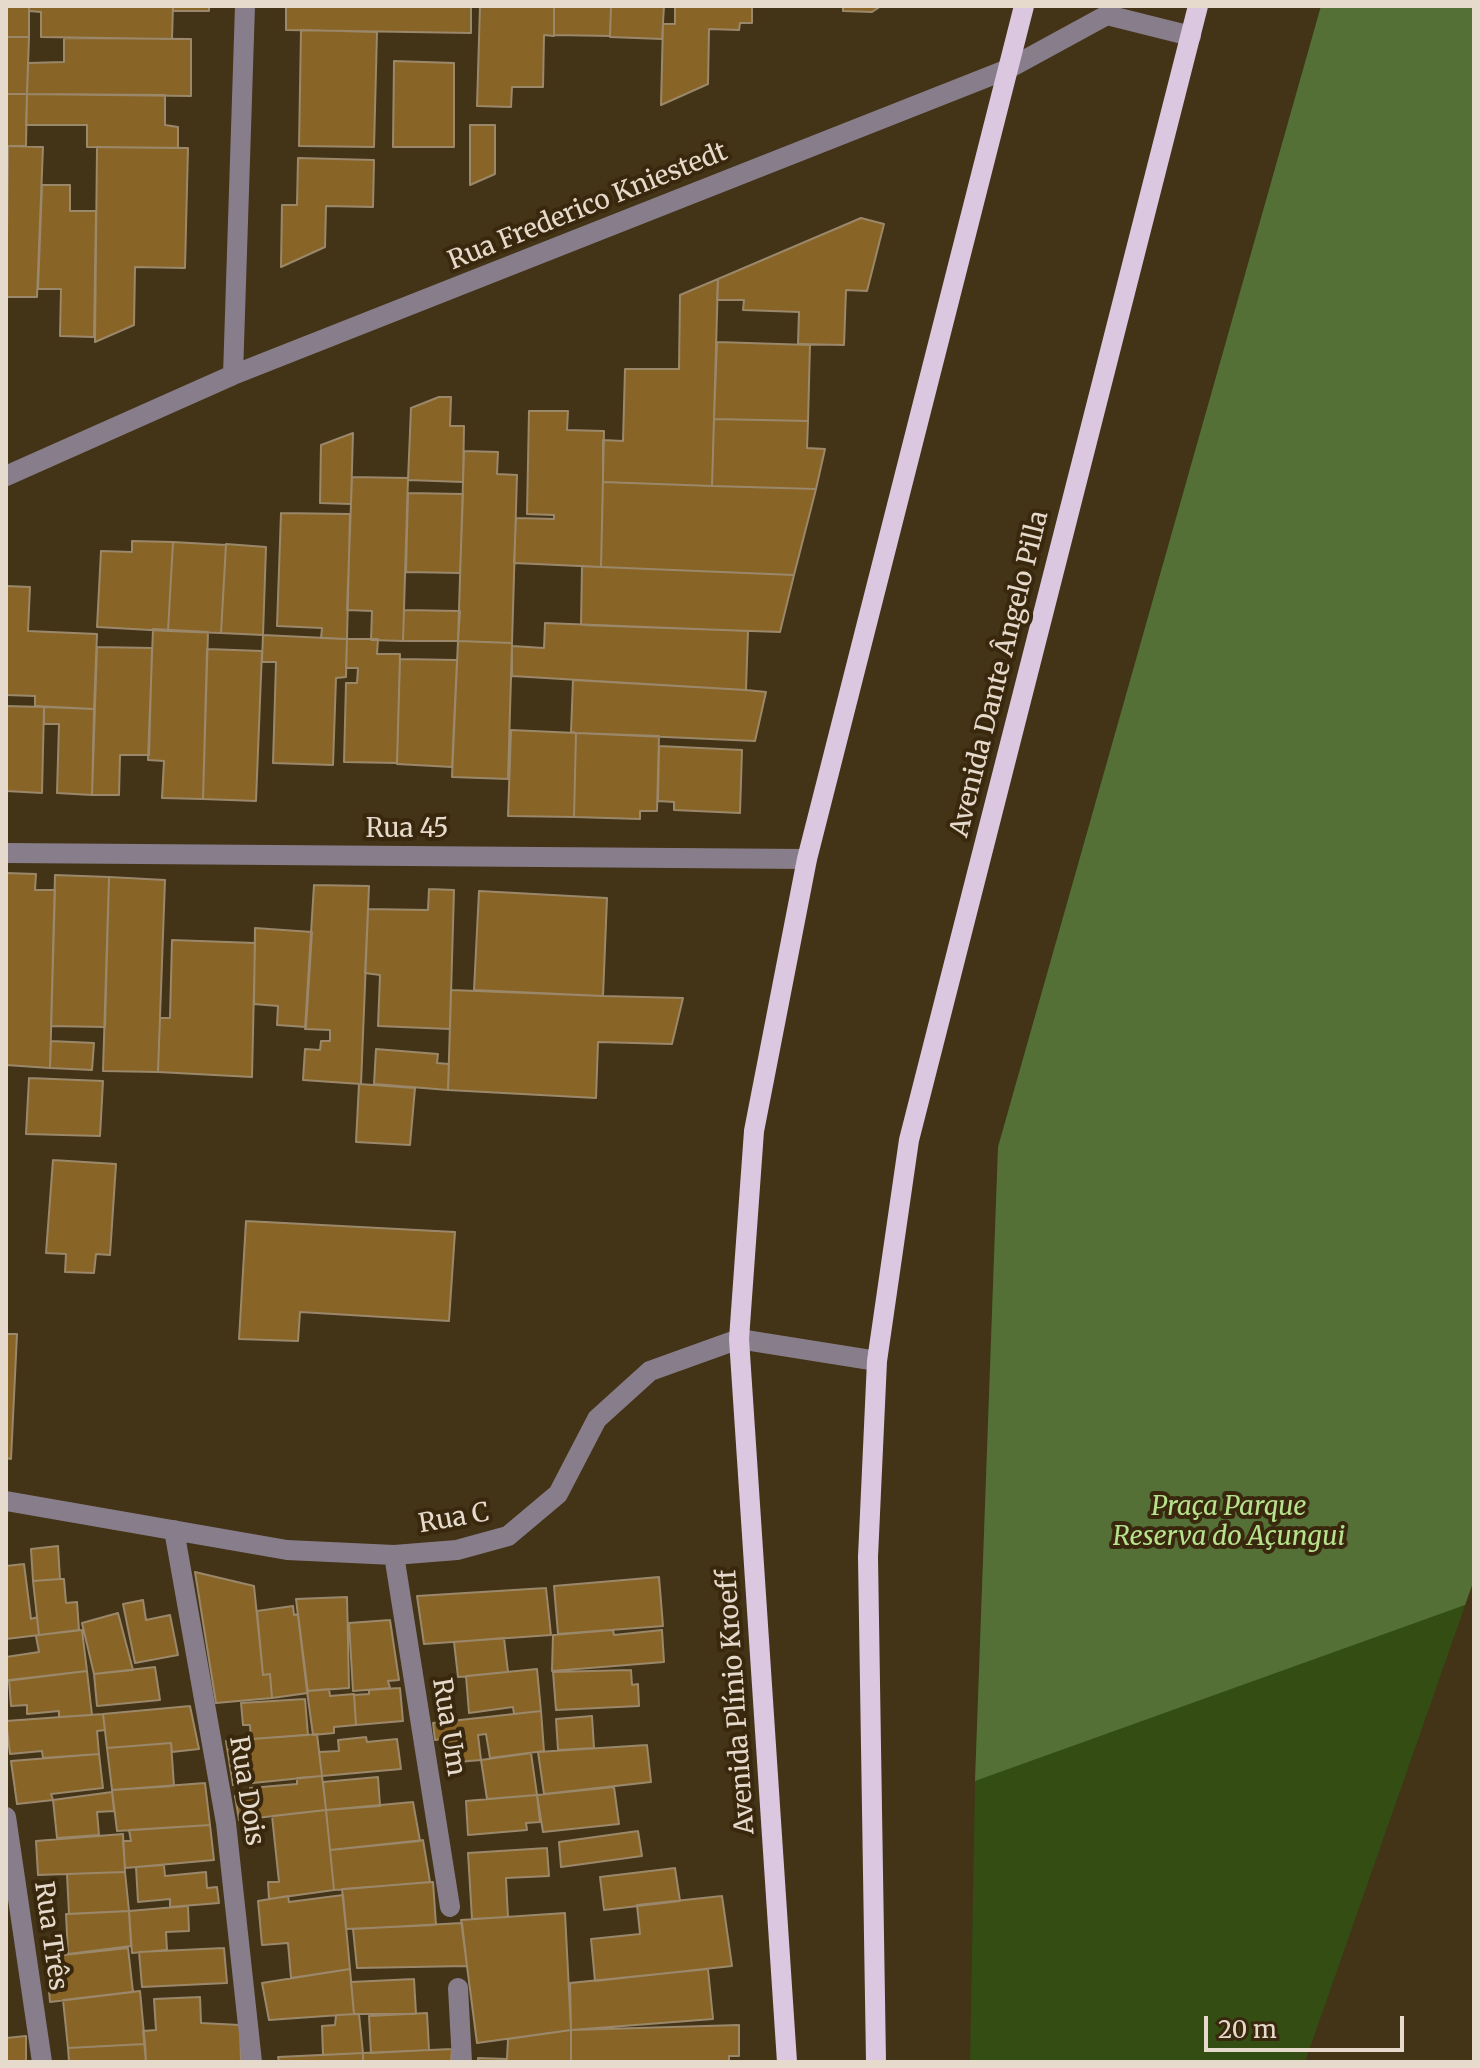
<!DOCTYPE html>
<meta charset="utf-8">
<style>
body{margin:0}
#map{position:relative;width:1480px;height:2068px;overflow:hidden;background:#433317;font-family:Merriweather,serif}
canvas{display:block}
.frame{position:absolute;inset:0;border:8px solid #e5dacb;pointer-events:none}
.scale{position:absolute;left:1204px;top:2016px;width:200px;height:36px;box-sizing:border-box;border:4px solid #e5dacb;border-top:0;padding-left:10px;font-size:24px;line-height:28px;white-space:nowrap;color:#e5dacb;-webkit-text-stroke:6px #39280d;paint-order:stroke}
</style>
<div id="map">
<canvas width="1480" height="2068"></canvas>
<div class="frame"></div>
<div class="scale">20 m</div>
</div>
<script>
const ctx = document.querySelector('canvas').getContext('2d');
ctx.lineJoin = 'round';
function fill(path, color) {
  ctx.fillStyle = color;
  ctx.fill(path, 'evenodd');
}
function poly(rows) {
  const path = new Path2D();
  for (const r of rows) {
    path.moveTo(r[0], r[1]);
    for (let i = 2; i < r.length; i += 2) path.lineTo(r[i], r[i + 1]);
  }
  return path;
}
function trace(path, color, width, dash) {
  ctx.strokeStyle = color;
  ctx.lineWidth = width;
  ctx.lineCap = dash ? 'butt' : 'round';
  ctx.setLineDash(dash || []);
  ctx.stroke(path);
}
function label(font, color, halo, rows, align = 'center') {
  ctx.font = font + ' Merriweather,serif';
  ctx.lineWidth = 8;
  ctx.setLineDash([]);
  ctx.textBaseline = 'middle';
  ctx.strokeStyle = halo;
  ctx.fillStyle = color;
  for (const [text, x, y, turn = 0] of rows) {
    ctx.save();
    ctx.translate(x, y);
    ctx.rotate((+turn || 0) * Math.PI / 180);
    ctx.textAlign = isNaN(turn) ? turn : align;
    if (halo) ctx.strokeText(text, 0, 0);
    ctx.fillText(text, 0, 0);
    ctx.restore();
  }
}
fill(poly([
 [1321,6,1474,6,1474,1580,1305,2062,970,2062,975,1781,998,1147]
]), '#334d12');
fill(poly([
 [1321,6,1474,6,1474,1580,1465,1605,975,1781,998,1147]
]), '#547036');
const building = poly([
 [6,6,29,6,29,37,6,37,6,6],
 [29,6,173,6,172,39,41,37,41,12,29,11,29,6],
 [173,6,209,6,209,11,173,11,173,6],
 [286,6,471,6,471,33,286,30,286,6],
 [480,6,554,6,554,36,544,35,543,87,512,87,511,107,477,106,480,6],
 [554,6,611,6,610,36,554,35,554,6],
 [611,6,664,6,662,39,610,37,611,6],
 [675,6,752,6,752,23,740,23,739,30,709,29,708,84,661,105,663,24,675,24,675,6],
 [843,6,881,6,872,12,843,11,843,6],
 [301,30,377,32,374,147,299,146,301,30],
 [6,37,29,37,27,94,6,94,6,37],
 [64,38,191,39,191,96,27,94,28,63,64,62,64,38],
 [394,61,454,63,454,147,393,147,394,61],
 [6,94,27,94,26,146,6,146,6,94],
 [27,94,165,95,165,125,178,127,178,148,87,147,87,125,26,125,27,94],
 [470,125,495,125,495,174,470,185,470,125],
 [8,146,43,147,37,297,7,297,6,336,8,146],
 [97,147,188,148,185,268,135,267,134,325,95,342,97,147],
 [298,158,374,160,373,207,326,206,325,247,281,267,282,205,297,205,298,158],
 [42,185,70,185,70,211,96,211,94,337,60,336,61,289,38,289,42,185],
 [861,218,884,224,867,291,846,290,844,345,798,344,799,312,743,310,744,300,717,300,718,279,861,218],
 [718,279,712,486,603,482,603,440,623,441,625,369,679,369,680,295,718,279],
 [717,342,810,345,808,421,714,419,717,342],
 [439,397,451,397,450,426,464,426,463,482,408,480,411,408,439,397],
 [529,411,568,411,567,430,604,431,601,567,514,563,516,518,554,519,554,515,527,514,529,411],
 [714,419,808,421,807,448,825,449,816,489,712,486,714,419],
 [353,433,351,504,320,503,321,445,353,433],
 [464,451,498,452,497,474,517,475,512,643,458,641,464,451],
 [352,477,408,478,403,641,371,640,372,611,347,610,352,477],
 [603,482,712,486,816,489,794,575,601,567,603,482],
 [408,493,463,494,460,573,406,572,408,493],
 [281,513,350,514,347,639,321,638,322,628,277,626,281,513],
 [132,541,173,542,168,631,97,627,101,551,132,552,132,541],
 [173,542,226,545,221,633,168,631,173,542],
 [226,544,266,547,263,635,221,633,226,544],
 [582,566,601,567,794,575,780,632,581,625,582,566],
 [6,586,30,587,28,631,97,634,94,709,35,706,35,696,6,695,6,586],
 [404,610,460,611,458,641,403,641,404,610],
 [545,623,748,631,746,690,512,676,512,646,544,648,545,623],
 [153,629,208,632,203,799,162,798,164,761,148,760,153,629],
 [263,635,347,639,346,677,336,678,333,765,273,763,276,662,262,662,263,635],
 [347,639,378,639,377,654,400,654,397,763,344,762,346,683,357,683,358,668,346,668,347,639],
 [458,641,512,643,508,779,452,777,458,641],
 [97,647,152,648,149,755,120,755,119,795,92,795,97,647],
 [207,649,262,651,256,801,203,799,207,649],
 [400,659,457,660,452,767,397,764,400,659],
 [573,680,746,690,766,692,755,741,576,733,571,732,573,680],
 [6,706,44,707,42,793,6,791,6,706],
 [44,707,94,709,92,795,57,793,59,724,44,724,44,707],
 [511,730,576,733,574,817,508,816,511,730],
 [576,733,659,736,657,811,640,811,640,819,574,817,576,733],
 [659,746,742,750,740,813,674,810,674,802,658,801,659,746],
 [6,873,36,874,35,890,55,890,50,1068,6,1065,6,873],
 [55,875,109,877,105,1027,51,1026,55,875],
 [109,877,165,880,158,1072,103,1071,109,877],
 [314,885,369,886,361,1084,303,1080,305,1049,320,1050,321,1041,330,1041,330,1030,305,1029,314,885],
 [429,889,454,890,450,1029,378,1026,380,975,365,973,368,909,428,910,429,889],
 [479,891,607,898,603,996,474,990,479,891],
 [255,928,312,932,306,1027,277,1025,278,1006,254,1004,255,928],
 [172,940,255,943,252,1077,158,1072,160,1018,170,1018,172,940],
 [451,990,603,996,683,998,672,1044,598,1042,596,1098,448,1090,451,990],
 [51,1041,94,1043,92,1070,50,1068,51,1041],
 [376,1049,438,1054,437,1063,449,1064,448,1090,374,1084,376,1049],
 [29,1078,103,1081,100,1136,26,1134,29,1078],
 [359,1084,415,1088,410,1145,356,1142,359,1084],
 [53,1160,116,1164,110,1255,96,1254,94,1273,65,1272,66,1254,46,1253,53,1160],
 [246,1221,455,1232,449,1321,300,1312,298,1341,239,1339,246,1221],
 [6,1334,17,1334,11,1459,6,1458,6,1334],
 [58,1546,60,1579,33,1581,31,1549,58,1546],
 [24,1564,31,1619,37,1617,39,1635,6,1639,6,1566,24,1564],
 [195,1572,254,1586,263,1675,270,1674,272,1698,216,1703,195,1572],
 [659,1577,663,1626,558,1634,554,1586,659,1577],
 [60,1579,64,1579,66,1603,77,1602,79,1630,39,1635,33,1581,60,1579],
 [546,1588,551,1635,424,1644,417,1596,546,1588],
 [347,1597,349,1688,307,1691,296,1599,347,1597],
 [143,1600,146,1620,170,1615,178,1655,135,1663,123,1604,143,1600],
 [293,1606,294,1615,298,1614,308,1693,272,1698,270,1674,263,1675,257,1611,293,1606],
 [118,1613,133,1670,94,1674,82,1623,118,1613],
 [390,1620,399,1680,388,1681,390,1688,353,1691,349,1623,390,1620],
 [82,1630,87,1671,6,1681,6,1657,39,1652,36,1636,39,1635,82,1630],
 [613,1630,614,1635,662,1630,664,1662,552,1671,553,1635,613,1630],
 [504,1638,508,1672,458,1677,454,1642,504,1638],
 [155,1667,160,1700,97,1706,94,1674,155,1667],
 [537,1669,541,1711,514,1714,513,1707,469,1713,466,1676,537,1669],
 [631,1670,632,1685,638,1684,639,1706,556,1710,553,1672,631,1670],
 [87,1671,92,1715,59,1717,59,1711,27,1714,27,1705,11,1706,9,1680,87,1671],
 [400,1688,403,1721,356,1725,354,1695,369,1694,369,1690,400,1688],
 [329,1689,330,1696,354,1694,356,1725,334,1727,334,1733,313,1735,307,1691,329,1689],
 [305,1699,308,1735,251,1739,250,1725,243,1725,241,1703,305,1699],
 [190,1706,199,1749,172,1752,171,1743,107,1748,103,1714,190,1706],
 [541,1711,544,1751,490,1758,486,1734,478,1735,481,1760,446,1763,442,1739,435,1740,433,1723,541,1711],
 [103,1714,105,1730,97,1731,99,1754,43,1758,42,1751,10,1754,6,1721,103,1714],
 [592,1716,594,1748,558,1750,556,1719,592,1716],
 [317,1734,322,1776,233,1785,226,1741,317,1734],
 [366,1737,367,1742,397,1739,401,1769,322,1776,319,1752,339,1751,338,1740,366,1737],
 [171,1743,174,1786,112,1790,107,1748,171,1743],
 [647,1745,651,1782,544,1794,538,1752,647,1745],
 [531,1753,537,1795,487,1799,481,1760,531,1753],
 [99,1754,103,1788,51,1794,53,1800,17,1804,11,1761,99,1754],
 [322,1776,326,1810,239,1820,235,1796,250,1795,250,1788,297,1784,297,1778,322,1776],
 [378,1777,380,1806,326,1810,323,1782,378,1777],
 [205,1783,210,1825,117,1831,112,1790,205,1783],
 [614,1787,619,1824,543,1832,537,1795,614,1787],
 [112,1792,114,1811,97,1812,99,1835,57,1838,53,1800,112,1792],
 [537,1795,540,1822,526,1823,527,1830,468,1835,466,1801,537,1795],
 [413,1802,420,1841,330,1850,326,1810,413,1802],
 [326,1810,334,1890,269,1899,268,1882,279,1882,272,1816,326,1810],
 [210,1825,214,1860,125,1868,123,1841,131,1841,129,1830,210,1825],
 [638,1831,642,1856,561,1867,559,1842,638,1831],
 [123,1834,125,1872,38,1875,36,1841,123,1834],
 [423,1840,430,1882,334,1890,330,1850,423,1840],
 [547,1848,549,1876,506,1878,508,1917,472,1919,468,1853,547,1848],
 [164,1865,165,1876,206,1872,207,1888,217,1887,219,1903,170,1907,170,1899,138,1902,136,1867,164,1865],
 [675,1868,680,1901,604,1910,600,1877,675,1868],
 [125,1872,129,1911,69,1914,67,1874,125,1872],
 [433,1882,436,1925,346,1929,342,1889,433,1882],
 [343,1895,350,1969,291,1978,288,1943,262,1945,258,1901,288,1896,289,1902,343,1895],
 [722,1896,732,1966,595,1981,591,1939,640,1934,637,1905,722,1896],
 [188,1906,189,1931,166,1932,167,1950,132,1953,129,1911,188,1906],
 [129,1911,131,1946,68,1954,66,1914,129,1911],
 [565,1913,571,2030,477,2043,461,1920,565,1913],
 [462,1923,467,1966,357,1968,353,1929,462,1923],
 [128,1948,133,1992,50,2002,46,1957,128,1948],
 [224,1948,227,1983,142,1987,139,1952,224,1948],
 [350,1969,354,2014,269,2020,262,1983,350,1969],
 [708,1969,713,2019,571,2030,570,1983,708,1969],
 [414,1979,416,2014,354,2014,351,1982,414,1979],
 [140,1991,145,2044,68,2048,63,2000,140,1991],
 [200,1997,201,2023,240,2025,241,2062,146,2062,143,2031,156,2030,154,1999,200,1997],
 [427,2013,429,2050,371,2053,369,2016,427,2013],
 [359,2014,363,2053,323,2055,322,2026,335,2025,336,2015,359,2014],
 [739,2025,739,2056,729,2056,729,2062,571,2062,571,2030,739,2025],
 [571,2030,571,2062,478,2062,478,2058,507,2059,508,2039,571,2030],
 [26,2036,26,2062,6,2062,6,2038,26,2036],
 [145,2044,146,2062,69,2062,68,2048,145,2044],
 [452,2049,451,2062,363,2062,363,2053,452,2049],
 [363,2053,363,2062,279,2062,278,2057,363,2053]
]);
fill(building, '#886427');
trace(building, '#9b886a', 2);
trace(poly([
 [233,375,245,6],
 [6,476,233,375,1008,69,1107,15,1191,36],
 [6,853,807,859],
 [6,1501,287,1550,394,1555,457,1550,508,1536,558,1494,597,1419,650,1371,739,1339,877,1361],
 [174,1530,226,1823,252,2062],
 [394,1555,450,1907],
 [6,1817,42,2062],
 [458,1988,462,2062]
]), '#887e8b', 20);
trace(poly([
 [787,2062,739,1339,754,1131,807,859,1024,6],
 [876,2062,868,1557,877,1361,909,1140,1198,6]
]), '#dbc7e0', 20);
label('26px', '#e5dacb', '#39280d', [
 ["Rua Frederico Kniestedt",588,207,-22],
 ["Avenida Dante Ângelo Pilla",1000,674,-76],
 ["Rua 45",407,830],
 ["Rua C",454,1519,-10],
 ["Avenida Plínio Kroeff",737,1702,-94],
 ["Rua Um",448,1727,81],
 ["Rua Dois",246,1791,81],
 ["Rua Três",50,1936,82]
]);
label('italic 26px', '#b8e38e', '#39280d', [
 ["Praça Parque",1229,1508],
 ["Reserva do Açungui",1229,1538]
]);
</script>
